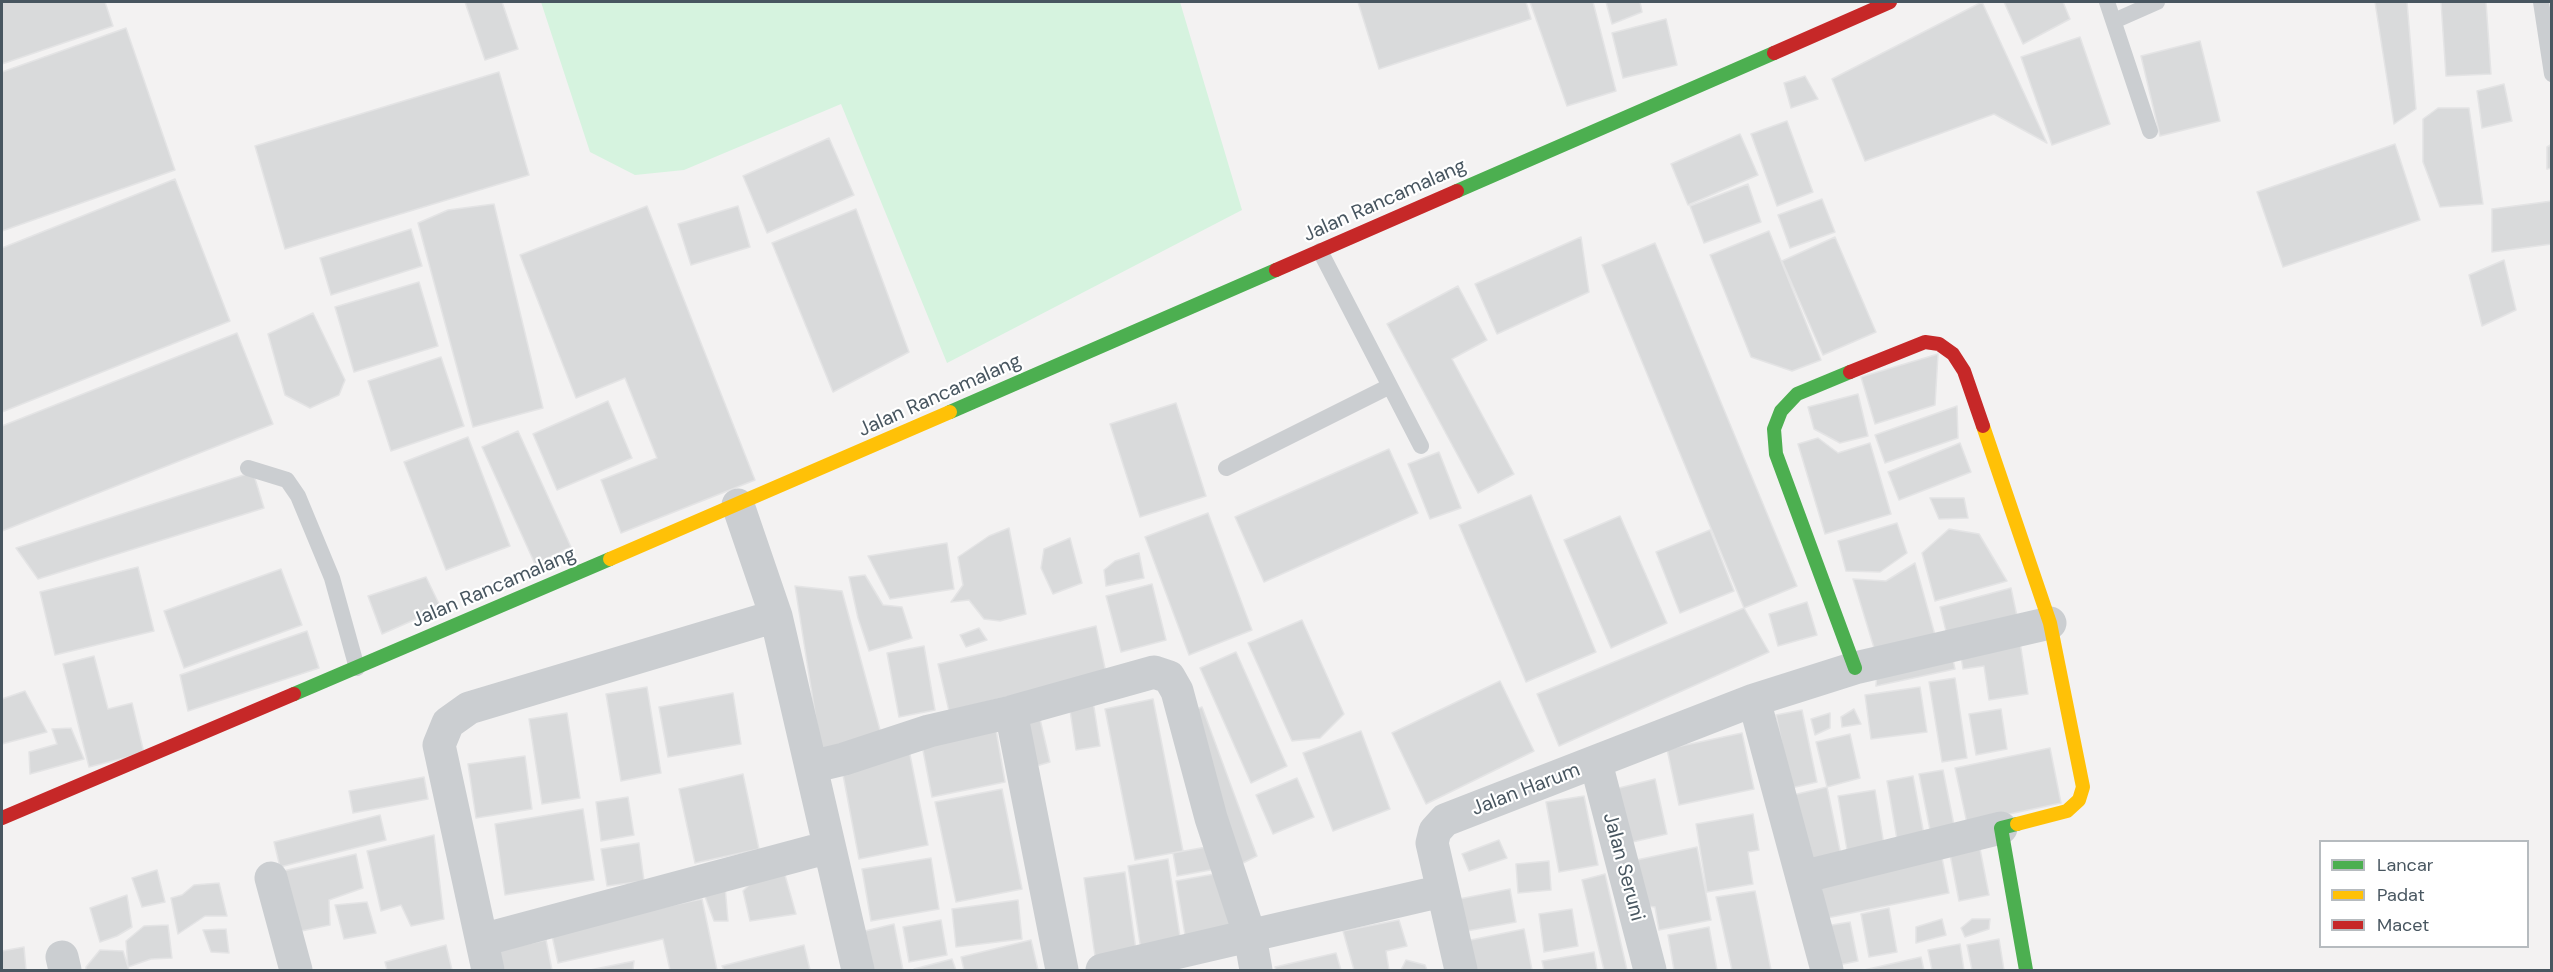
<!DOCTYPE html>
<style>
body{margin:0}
#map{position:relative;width:2553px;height:972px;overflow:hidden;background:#f3f2f2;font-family:"DM Sans",sans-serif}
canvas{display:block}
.frame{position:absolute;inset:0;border:3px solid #485660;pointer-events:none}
.legend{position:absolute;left:2319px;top:840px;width:210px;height:108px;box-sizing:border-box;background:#fff;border:2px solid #b6bbbf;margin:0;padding:8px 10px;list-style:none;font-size:18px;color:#485660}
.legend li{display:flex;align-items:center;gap:12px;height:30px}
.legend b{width:30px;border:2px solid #b6bbbf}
</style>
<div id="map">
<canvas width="2553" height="972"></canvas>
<div class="frame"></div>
<ul class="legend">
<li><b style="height:8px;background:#4caf50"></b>Lancar</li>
<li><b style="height:8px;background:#ffc107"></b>Padat</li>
<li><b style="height:8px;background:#c62828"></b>Macet</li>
</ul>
</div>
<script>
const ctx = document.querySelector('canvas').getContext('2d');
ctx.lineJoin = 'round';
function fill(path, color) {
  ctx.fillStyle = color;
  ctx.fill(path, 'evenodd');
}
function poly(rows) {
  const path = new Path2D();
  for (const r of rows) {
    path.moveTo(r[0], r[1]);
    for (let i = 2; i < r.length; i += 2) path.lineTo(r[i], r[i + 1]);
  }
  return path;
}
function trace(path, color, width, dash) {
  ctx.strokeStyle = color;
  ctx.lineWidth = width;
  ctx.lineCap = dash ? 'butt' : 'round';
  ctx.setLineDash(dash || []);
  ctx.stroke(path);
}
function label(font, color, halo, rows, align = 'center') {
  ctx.font = font + ' "DM Sans",sans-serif';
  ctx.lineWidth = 4.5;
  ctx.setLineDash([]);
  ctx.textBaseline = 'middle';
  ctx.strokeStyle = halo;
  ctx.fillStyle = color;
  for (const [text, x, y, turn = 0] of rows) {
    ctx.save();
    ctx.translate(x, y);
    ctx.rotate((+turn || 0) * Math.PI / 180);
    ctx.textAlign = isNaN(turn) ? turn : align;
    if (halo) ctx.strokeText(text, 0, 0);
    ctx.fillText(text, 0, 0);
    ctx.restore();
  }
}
fill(poly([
 [541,2,1180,2,1242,210,947,363,841,104,684,170,635,175,590,152]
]), '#d6f3df');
const building = poly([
 [2,2,105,2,113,26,2,64,2,2],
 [465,2,502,2,518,49,485,60,465,2],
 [1358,2,1526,2,1531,19,1379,69,1358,2],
 [1530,2,1593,2,1616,91,1567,106,1530,2],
 [1606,2,1640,2,1642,12,1612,24,1606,2],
 [1982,2,2047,143,1994,114,1865,161,1832,79,1982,2],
 [2004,2,2063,2,2070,19,2023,44,2004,2],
 [2375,2,2407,2,2416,109,2394,124,2375,2],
 [2441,2,2486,2,2491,74,2446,76,2441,2],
 [1666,19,1677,65,1623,78,1612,33,1666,19],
 [126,28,175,170,2,231,2,72,126,28],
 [2080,37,2110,124,2052,145,2021,57,2080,37],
 [2200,41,2220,121,2160,136,2141,56,2200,41],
 [499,72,529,175,285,249,255,146,499,72],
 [1805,76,1818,99,1791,108,1784,83,1805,76],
 [2504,84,2512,121,2482,128,2477,91,2504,84],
 [2438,108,2469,108,2483,204,2440,207,2423,162,2423,119,2438,108],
 [1787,121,1813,192,1777,206,1751,134,1787,121],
 [1740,134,1758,175,1688,205,1671,164,1740,134],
 [829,138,854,195,767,233,743,176,829,138],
 [2395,144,2420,220,2283,267,2257,192,2395,144],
 [2552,144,2552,168,2547,169,2547,147,2552,144],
 [175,179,230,321,2,412,2,248,175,179],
 [1748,184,1761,222,1704,243,1690,206,1748,184],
 [1822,199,1835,232,1790,248,1778,215,1822,199],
 [2552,201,2552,244,2492,252,2492,209,2552,201],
 [494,204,543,408,473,427,418,223,448,210,494,204],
 [647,206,755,480,621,533,601,480,657,458,625,378,576,398,520,255,647,206],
 [738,206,750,247,691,265,678,224,738,206],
 [856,209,909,352,833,392,772,243,856,209],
 [411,229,422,266,331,295,320,258,411,229],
 [1769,231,1821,360,1792,371,1751,357,1710,255,1769,231],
 [1581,237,1589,292,1497,334,1475,284,1581,237],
 [1835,237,1876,332,1823,355,1782,261,1835,237],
 [1655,243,1797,586,1744,608,1602,265,1655,243],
 [2504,260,2516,310,2482,326,2469,275,2504,260],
 [419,282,438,346,354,372,335,307,419,282],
 [1458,286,1487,340,1452,359,1514,474,1478,493,1387,324,1458,286],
 [313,313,345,380,339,395,310,408,285,395,268,334,313,313],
 [237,333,273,424,2,531,2,426,237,333],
 [1938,354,1935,405,1875,424,1861,377,1938,354],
 [441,357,464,426,391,451,368,381,441,357],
 [1858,394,1868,436,1840,443,1814,429,1808,407,1858,394],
 [608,401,632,458,557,490,533,434,608,401],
 [1176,403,1206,496,1140,517,1110,424,1176,403],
 [1957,406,1958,438,1885,463,1875,435,1957,406],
 [518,431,571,547,535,564,482,447,518,431],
 [468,437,510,546,446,570,404,462,468,437],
 [1818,438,1838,453,1870,443,1891,514,1825,534,1798,444,1818,438],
 [1960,443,1971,472,1899,500,1888,472,1960,443],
 [1389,449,1418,513,1264,582,1235,517,1389,449],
 [1439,452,1461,508,1430,519,1408,464,1439,452],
 [253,472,264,508,38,579,16,548,253,472],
 [1531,495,1596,652,1526,682,1459,525,1531,495],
 [1930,498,1964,498,1968,518,1939,519,1930,498],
 [1208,513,1252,630,1189,655,1145,537,1208,513],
 [1620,516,1667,623,1611,648,1564,540,1620,516],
 [1897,523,1907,553,1880,572,1846,571,1838,541,1897,523],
 [1009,528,1026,614,1000,621,984,619,969,600,951,602,963,585,958,557,989,536,1009,528],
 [1949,529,1979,534,2007,581,1935,601,1922,553,1949,529],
 [1710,530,1734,591,1680,613,1656,552,1710,530],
 [1070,538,1082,583,1053,594,1041,568,1044,549,1070,538],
 [947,543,954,589,890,599,868,556,947,543],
 [1139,553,1144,578,1106,586,1104,570,1115,561,1139,553],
 [1915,563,1935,635,1875,651,1853,579,1886,581,1915,563],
 [138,567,154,631,55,655,40,592,138,567],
 [281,569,302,625,184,668,164,611,281,569],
 [865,575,883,605,902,607,912,638,869,651,858,618,849,577,865,575],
 [426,577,441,608,382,634,368,596,426,577],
 [1152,584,1166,640,1121,652,1106,596,1152,584],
 [795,586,842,591,883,741,821,751,795,586],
 [2011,588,2018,621,1948,639,1940,607,2011,588],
 [1807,602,1817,635,1778,646,1769,614,1807,602],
 [1744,608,1769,652,1559,746,1537,694,1744,608],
 [1302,620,1344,714,1320,738,1292,741,1248,643,1302,620],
 [1096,626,1106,673,949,711,938,664,1096,626],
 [979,628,987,640,966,647,960,635,979,628],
 [307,631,319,668,188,711,180,675,307,631],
 [2020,642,2028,694,1989,700,1984,666,1963,669,1960,651,2020,642],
 [924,646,935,710,899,717,887,653,924,646],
 [1236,652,1287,766,1251,783,1200,668,1236,652],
 [1952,655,1955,669,1876,686,1877,671,1952,655],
 [94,656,108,709,132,703,144,753,89,767,63,664,94,656],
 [1955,678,1967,758,1942,762,1929,682,1955,678],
 [1500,681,1534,751,1426,804,1392,733,1500,681],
 [647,687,661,773,621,781,606,694,647,687],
 [1920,687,1927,732,1871,739,1865,695,1920,687],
 [25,691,47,732,2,744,2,699,25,691],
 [733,693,741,744,668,757,659,707,733,693],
 [1153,699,1183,851,1135,860,1105,709,1153,699],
 [1093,701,1100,746,1076,750,1069,704,1093,701],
 [1202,707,1257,856,1237,866,1189,712,1202,707],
 [1854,709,1861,724,1842,727,1841,717,1854,709],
 [2001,709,2007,749,1976,755,1969,714,2001,709],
 [1802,710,1817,782,1791,788,1776,715,1802,710],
 [567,713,580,798,542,804,529,719,567,713],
 [1830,713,1830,728,1815,735,1811,719,1830,713],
 [1039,715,1050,762,1033,767,1021,719,1039,715],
 [71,728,84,759,30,774,29,752,57,744,52,729,71,728],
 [996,730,1005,782,932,797,922,745,996,730],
 [1361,731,1390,809,1333,831,1303,753,1361,731],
 [1742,733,1754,789,1679,805,1667,749,1742,733],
 [1850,734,1860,778,1827,787,1816,742,1850,734],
 [2050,748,2061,803,1967,823,1955,768,2050,748],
 [909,750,928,845,859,859,841,764,909,750],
 [525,756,532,809,476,818,468,764,525,756],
 [1943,770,1955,830,1931,835,1919,774,1943,770],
 [743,774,759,849,695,863,679,789,743,774],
 [1913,776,1925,840,1898,845,1887,781,1913,776],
 [424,777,428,799,353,813,349,791,424,777],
 [1297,778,1314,817,1273,834,1256,795,1297,778],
 [1655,779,1667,834,1628,843,1615,789,1655,779],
 [1827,787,1842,860,1806,868,1789,796,1827,787],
 [1002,789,1022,889,956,902,935,802,1002,789],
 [1875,790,1884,845,1847,850,1838,796,1875,790],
 [1584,796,1598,865,1559,872,1546,802,1584,796],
 [628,797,634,835,601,841,596,802,628,797],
 [583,809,594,880,505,895,495,824,583,809],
 [1753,814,1759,850,1748,852,1753,884,1707,892,1696,824,1753,814],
 [380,815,386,840,280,867,274,842,380,815],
 [434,835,444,919,411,926,401,905,381,911,367,851,434,835],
 [1499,840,1507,858,1469,871,1462,854,1499,840],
 [639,843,644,881,607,886,601,849,639,843],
 [1212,846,1216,869,1177,876,1173,853,1212,846],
 [1697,847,1711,920,1659,930,1655,907,1641,905,1632,861,1697,847],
 [1980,849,1989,895,1959,901,1950,854,1980,849],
 [356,854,363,888,329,900,330,925,292,933,279,872,356,854],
 [931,858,939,909,871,921,862,869,931,858],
 [1942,858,1949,893,1827,918,1820,883,1942,858],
 [1168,859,1181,943,1141,950,1128,866,1168,859],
 [1549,861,1551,890,1518,893,1516,864,1549,861],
 [157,870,165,902,142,907,132,878,157,870],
 [1125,872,1136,950,1095,956,1084,878,1125,872],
 [1220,873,1230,927,1185,935,1176,881,1220,873],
 [1605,874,1627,970,1604,970,1582,880,1605,874],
 [785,875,796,914,750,921,743,891,755,879,785,875],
 [219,883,227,916,205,916,178,934,171,898,182,895,194,885,219,883],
 [725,886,728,921,714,921,703,891,725,886],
 [1510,889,1516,922,1461,932,1454,900,1510,889],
 [1755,891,1771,970,1732,970,1716,897,1755,891],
 [127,895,132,927,117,936,100,942,90,908,127,895],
 [702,899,717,970,670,970,663,939,558,963,551,931,702,899],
 [1018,900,1022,939,956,947,952,909,1018,900],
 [367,902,376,933,344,939,335,905,367,902],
 [1889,908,1897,952,1869,957,1861,914,1889,908],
 [1572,909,1578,946,1544,952,1539,914,1572,909],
 [1942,919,1946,935,1916,943,1916,927,1942,919],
 [1972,919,1990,919,1989,929,1965,937,1961,928,1972,919],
 [941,920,947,955,909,962,903,927,941,920],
 [1399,920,1407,946,1386,951,1389,970,1354,970,1343,931,1399,920],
 [1850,922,1858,961,1834,966,1826,926,1850,922],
 [894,924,903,970,873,970,865,931,894,924],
 [168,925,172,958,151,959,128,967,126,941,144,926,168,925],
 [1709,927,1717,970,1674,970,1668,935,1709,927],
 [226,929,229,953,211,952,203,930,226,929],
 [1524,929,1532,970,1471,970,1466,941,1524,929],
 [1999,939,2004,970,1972,970,1967,945,1999,939],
 [546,940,552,970,504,970,499,950,546,940],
 [1031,940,1038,970,964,970,961,957,1031,940],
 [1960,944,1964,970,1932,970,1928,950,1960,944],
 [446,945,452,970,387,970,385,962,446,945],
 [804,945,810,970,724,970,722,966,804,945],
 [24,947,26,970,2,970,2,951,24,947],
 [100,950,123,951,129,970,86,970,86,967,100,950],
 [1594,952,1597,970,1544,970,1542,961,1594,952],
 [1336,953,1341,970,1276,970,1275,967,1336,953],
 [1921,957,1924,970,1864,970,1921,957],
 [952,959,956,970,914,970,914,969,952,959],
 [1406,960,1425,965,1427,970,1401,970,1406,960],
 [634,961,633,970,590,970,634,961]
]);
fill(building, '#d9dadb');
trace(building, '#e4e4e5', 1.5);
trace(poly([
 [2107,2,2150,131],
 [2541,2,2552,74],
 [2114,21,2157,2],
 [1320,251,1421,446],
 [248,468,287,480,298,496,332,578,357,668],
 [1226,468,1390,386]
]), '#cbced1', 16);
trace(poly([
 [738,505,776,616,858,970],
 [1754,700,1827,970],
 [1011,712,1062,970],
 [1596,763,1650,970],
 [811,767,844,759,929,731,1011,712,1154,672,1169,677,1177,691,1211,818,1250,936,1256,970],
 [1802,877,2001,828],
 [271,878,296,970],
 [482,940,829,847],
 [62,957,65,970],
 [488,970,439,745,448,723,469,708,776,616],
 [1102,970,1442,891],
 [1461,970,1432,843,1435,831,1445,820,1754,700,1855,668,2050,623]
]), '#cbced1', 33);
trace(poly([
 [1457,191,1774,53],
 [1850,372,1797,394,1781,411,1774,429,1776,454,1855,668],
 [950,412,1276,270],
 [294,694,610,559],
 [2017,824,2001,828,2026,970]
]), '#4caf50', 14);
trace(poly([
 [1983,426,2050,623,2083,787,2079,800,2067,811,2017,824],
 [610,559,950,412]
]), '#ffc107', 14);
trace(poly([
 [1774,53,1890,2],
 [1276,270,1457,191],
 [1850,372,1925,342,1939,344,1953,354,1964,371,1983,426],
 [2,818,294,694]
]), '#c62828', 14);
label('20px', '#485660', '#fff', [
 ["Jalan Rancamalang",1385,201,-24],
 ["Jalan Rancamalang",940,396,-24],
 ["Jalan Rancamalang",494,588,-23],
 ["Jalan Harum",1526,790,-21],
 ["Jalan Seruni",1623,867,75]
]);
</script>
